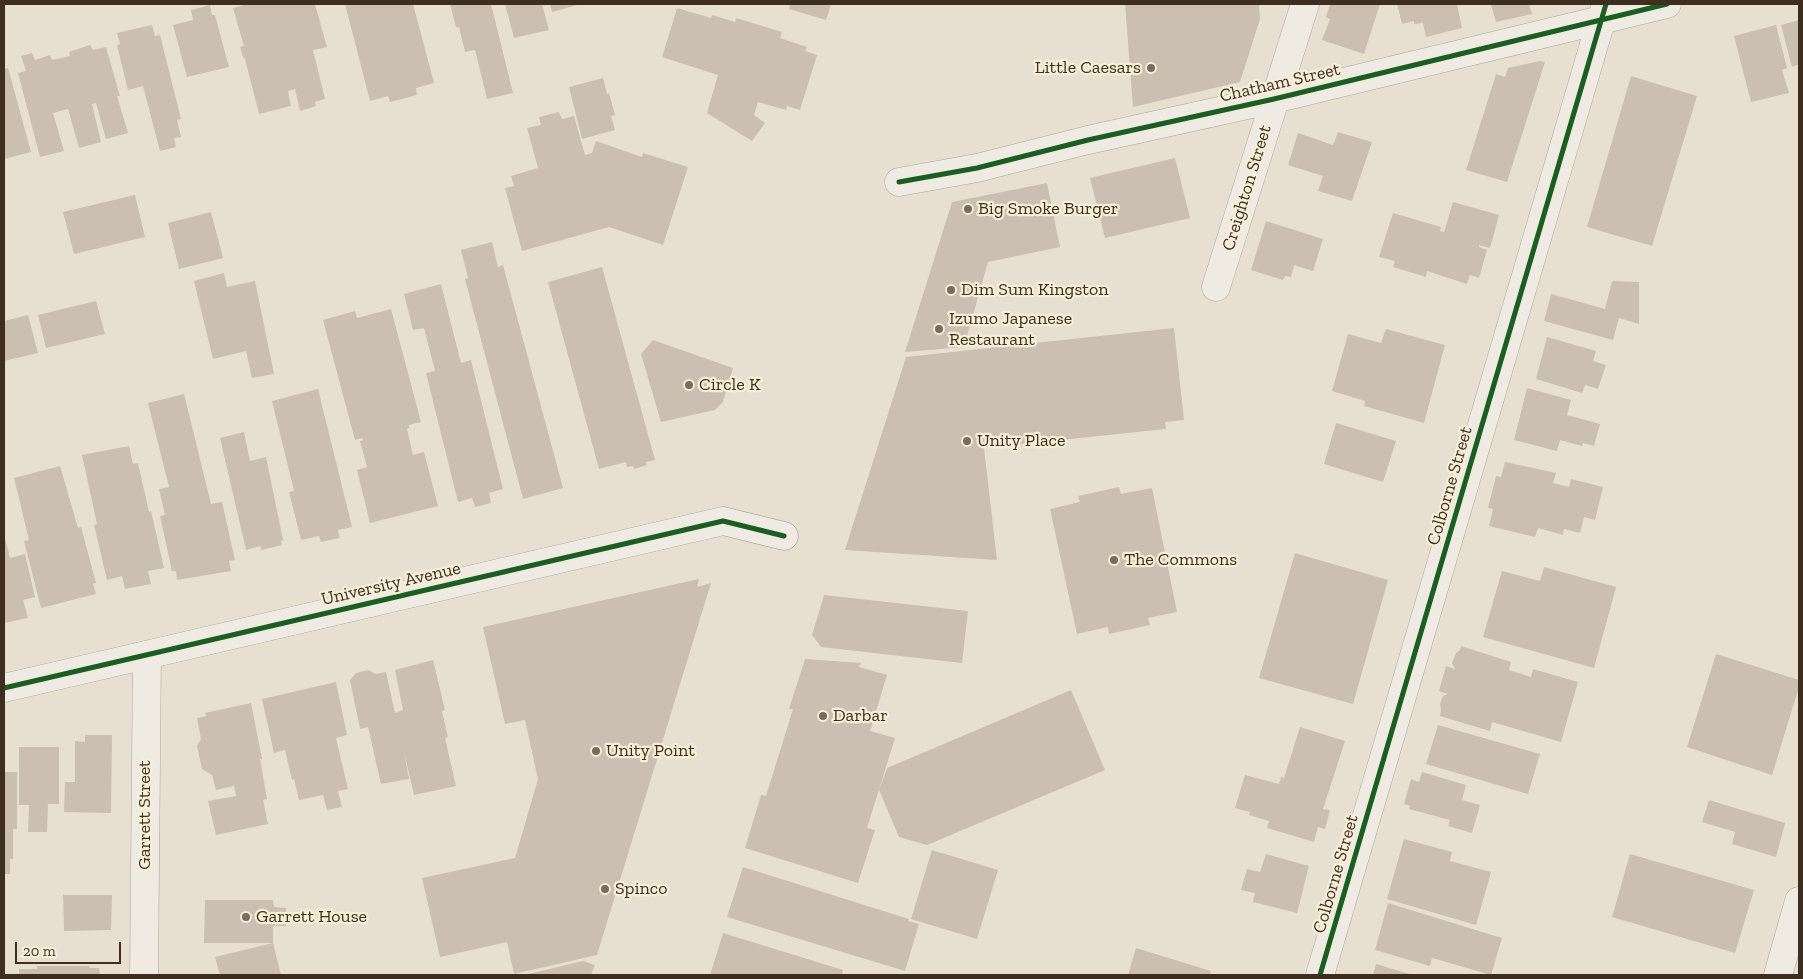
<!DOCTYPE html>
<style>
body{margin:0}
#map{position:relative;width:1803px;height:979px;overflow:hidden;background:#e7e0d1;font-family:"Zilla Slab",serif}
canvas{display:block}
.frame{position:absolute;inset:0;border:5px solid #3d2e20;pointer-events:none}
.scale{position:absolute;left:15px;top:942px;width:106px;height:22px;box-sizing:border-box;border:2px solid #3d2e20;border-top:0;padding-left:6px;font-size:15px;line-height:18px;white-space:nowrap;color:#3d2e20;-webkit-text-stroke:4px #f7eed8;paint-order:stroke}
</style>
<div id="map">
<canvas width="1803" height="979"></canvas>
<div class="frame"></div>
<div class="scale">20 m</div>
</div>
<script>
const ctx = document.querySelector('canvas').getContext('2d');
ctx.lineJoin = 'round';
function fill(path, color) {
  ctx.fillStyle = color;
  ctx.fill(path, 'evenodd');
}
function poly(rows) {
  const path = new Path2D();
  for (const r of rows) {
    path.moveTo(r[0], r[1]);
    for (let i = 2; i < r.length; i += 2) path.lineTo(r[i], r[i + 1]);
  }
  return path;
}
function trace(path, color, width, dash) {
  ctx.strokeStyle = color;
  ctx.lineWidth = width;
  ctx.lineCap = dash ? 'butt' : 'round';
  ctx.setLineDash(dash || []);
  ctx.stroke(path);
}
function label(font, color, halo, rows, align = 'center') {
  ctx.font = font + ' "Zilla Slab",serif';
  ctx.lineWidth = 4.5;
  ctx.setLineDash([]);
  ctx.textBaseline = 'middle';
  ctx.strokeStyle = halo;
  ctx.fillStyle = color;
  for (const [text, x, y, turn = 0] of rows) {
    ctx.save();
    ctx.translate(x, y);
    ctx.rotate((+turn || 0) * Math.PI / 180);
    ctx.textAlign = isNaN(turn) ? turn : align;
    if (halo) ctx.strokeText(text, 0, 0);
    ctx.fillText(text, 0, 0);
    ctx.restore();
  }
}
fill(poly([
 [249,4,315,4,327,47,313,50,325,99,315,102,316,106,300,111,295,89,288,91,291,106,259,114,245,59,243,57,240,47,244,46,233,8],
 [345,4,413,4,434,83,416,88,417,95,390,102,388,96,370,101],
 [450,4,491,4,513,93,487,99,475,50,465,52,459,27,456,27],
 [505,4,542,4,549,30,514,38],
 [550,4,581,4,552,12],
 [790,4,831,4,826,20,789,9],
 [1125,4,1259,4,1260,19,1240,82,1133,107],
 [1330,4,1380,4,1364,54,1322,40,1330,19,1326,17],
 [1397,4,1457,4,1462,28,1426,37,1423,23,1414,24,1414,21,1402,24],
 [1491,4,1529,4,1532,14,1496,22],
 [210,5,212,15,215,15,229,67,187,77,173,25,193,20,191,10],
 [677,8,711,18,712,15,735,22,736,18,782,32,780,38,807,47,805,51,817,55,800,110,787,106,786,110,758,102,754,115,765,123,752,141,707,113,718,75,662,57],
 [1799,20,1799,64,1792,67,1781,25],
 [152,25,155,36,160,35,181,119,177,120,181,137,174,138,176,147,160,151,143,86,128,90,117,45,120,44,117,33],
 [1776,25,1787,68,1782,70,1789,93,1751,102,1734,36],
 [90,45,93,50,106,47,120,96,117,96,128,133,106,139,96,103,92,104,101,142,79,148,68,109,53,113,64,151,40,157,18,73,26,71,21,56,32,53,35,60,50,55,52,60,70,56,69,52],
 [1540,61,1545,62,1507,182,1466,170,1496,74,1505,77,1508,68],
 [8,68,31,152,4,159,4,69],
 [1631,76,1697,96,1652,246,1587,227],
 [603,78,607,94,609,93,615,115,611,116,615,130,582,139,569,87],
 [559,112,562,119,574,116,585,155,592,153,596,141,642,157,643,153,688,167,663,245,609,227,522,251,505,188,514,186,511,176,538,168,527,128,541,125,539,117],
 [1338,132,1372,142,1352,201,1318,191,1323,176,1288,165,1298,133,1333,145],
 [1175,158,1190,218,1105,238,1090,178],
 [1047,183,1060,247,988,262,964,347,905,352,952,202],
 [135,195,145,237,74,254,63,212],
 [1453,202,1499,215,1490,248,1479,245,1479,247,1487,250,1479,278,1470,275,1467,284,1427,271,1426,277,1393,267,1395,261,1379,257,1393,213,1441,227,1440,231,1444,232],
 [211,212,223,258,179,269,168,223],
 [1266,221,1323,239,1313,271,1294,265,1291,277,1285,276,1283,280,1251,270],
 [492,242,498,267,503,265,563,488,523,499,465,279,468,278,461,250],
 [602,267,655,460,646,462,647,465,634,469,633,466,627,467,626,462,599,469,548,282],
 [224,273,227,287,255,281,274,374,252,378,246,351,213,359,194,281],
 [1612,281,1639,282,1639,324,1619,318,1613,340,1544,321,1551,294,1605,309],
 [441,284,461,363,471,360,503,489,489,493,491,503,475,507,472,498,458,502,426,373,435,371,424,328,413,330,404,294],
 [96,301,105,334,46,348,38,315],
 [391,309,421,422,409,425,409,428,407,429,413,455,424,452,438,506,370,523,357,470,367,467,360,441,363,440,362,438,355,440,323,320,355,311,357,318],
 [28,315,38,353,4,361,4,321],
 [1174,328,1184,420,1165,422,1166,429,984,448,997,560,845,550,906,357],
 [1386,329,1445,345,1424,423,1364,406,1365,401,1332,391,1348,334,1381,343],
 [1547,337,1596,351,1593,361,1606,365,1598,389,1585,385,1582,393,1536,379],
 [653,340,733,368,723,402,715,410,661,422,641,354],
 [1527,388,1571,400,1567,415,1600,424,1594,446,1583,443,1582,446,1560,440,1557,451,1514,440],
 [318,389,352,527,338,530,340,538,321,542,319,536,301,540,289,492,294,491,272,401],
 [184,394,211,504,222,502,235,560,229,561,231,571,177,580,176,571,172,571,160,516,165,515,159,489,169,487,148,403],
 [1336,423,1396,441,1383,482,1324,464],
 [244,432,250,461,266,457,283,540,281,541,282,545,261,550,260,546,246,550,220,438],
 [129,446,133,464,138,463,149,512,151,511,164,568,148,571,151,584,125,589,122,576,107,580,94,525,97,524,82,455],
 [1505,462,1556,473,1553,483,1569,487,1571,479,1603,487,1595,520,1584,517,1580,533,1564,529,1563,535,1538,528,1535,537,1489,526,1493,509,1488,508,1496,476,1501,477],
 [60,466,78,528,81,527,96,583,93,584,96,594,41,608,24,541,29,540,14,478],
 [1119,487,1121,494,1152,488,1177,612,1148,618,1150,625,1109,634,1108,627,1077,634,1050,509,1080,502,1078,496],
 [4,534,10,558,25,554,35,597,23,600,28,618,4,623],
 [1295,553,1388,580,1353,704,1259,678],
 [1544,567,1616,587,1594,668,1483,637,1502,571,1540,581],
 [699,579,697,587,711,583,597,955,514,974,507,942,440,957,422,878,515,858,538,779,525,720,505,724,483,627],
 [824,595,968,611,962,663,821,647,812,635],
 [1461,646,1511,662,1509,670,1531,677,1533,669,1578,682,1561,742,1492,722,1490,731,1440,716,1441,710,1440,704,1443,696,1448,694,1439,691,1446,666,1455,669,1452,663,1456,653,1460,650],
 [1716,654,1799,680,1799,687,1772,775,1687,747],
 [805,659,861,663,859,667,887,675,870,731,895,738,867,828,875,830,858,883,745,848,761,795,766,796,793,709,789,709],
 [433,660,445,710,442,711,448,737,445,738,456,786,414,795,404,752,409,779,381,784,368,727,360,729,350,680,356,673,369,670,375,674,386,672,395,713,403,710,395,670],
 [336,682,347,735,336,738,348,789,338,791,342,807,327,810,323,795,299,800,294,779,292,780,285,750,274,753,262,699],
 [1071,690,1105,770,927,845,899,837,879,790,887,768],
 [251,703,262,759,260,759,267,799,263,800,268,824,216,835,208,801,236,796,234,786,216,790,212,775,202,769,197,746,201,739,197,718,206,716,205,713],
 [1438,725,1540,754,1528,794,1426,764],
 [1300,727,1345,741,1323,809,1330,810,1325,829,1318,827,1314,842,1267,828,1269,821,1249,815,1250,812,1235,808,1245,775,1279,784,1281,777,1284,778],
 [85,735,112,735,111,813,64,812,65,782,75,782,75,741,85,742],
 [19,747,59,747,59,804,48,804,47,832,28,832,29,805,19,805],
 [4,772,17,772,17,829,13,829,13,859,10,859,10,874,4,874],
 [1422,772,1466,785,1462,800,1480,805,1472,833,1448,826,1450,820,1409,809,1410,806,1404,804,1411,779,1419,782],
 [1709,800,1785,823,1776,857,1732,844,1735,832,1702,822],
 [1404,839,1452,852,1450,861,1491,872,1476,925,1387,899],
 [932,850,998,870,977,939,911,919],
 [1266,854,1309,866,1297,913,1253,902,1255,893,1241,890,1247,869,1260,872],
 [1630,854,1754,890,1735,953,1612,917],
 [743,867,909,919,908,921,919,924,905,971,727,917],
 [63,895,112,895,111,930,64,931],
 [205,900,273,900,274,907,286,908,286,926,273,926,273,943,204,943],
 [1388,903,1502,938,1491,975,1432,958,1430,966,1375,950],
 [723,933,843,970,842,975,710,975],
 [273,943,281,975,220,975,215,957],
 [1136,948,1211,971,1210,975,1128,975],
 [583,961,595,965,591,975,524,975],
 [1376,964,1413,975,1373,975],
 [37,966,89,966,90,968,99,968,100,975,19,975,19,969,37,969]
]), '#cbbfb2');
const street = poly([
 [899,182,977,168,1088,140,1274,99,1667,4],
 [1216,287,1305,4],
 [144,975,147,655],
 [1320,975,1606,4],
 [1778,975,1799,901]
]);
const secondary = poly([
 [4,688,723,521,784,536]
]);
trace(street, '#ada599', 29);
trace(secondary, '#9c958a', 29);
trace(street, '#efebe3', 28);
trace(secondary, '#efebe3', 28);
trace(poly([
 [899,182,977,168,1088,140,1274,99,1667,4],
 [4,688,723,521,784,536],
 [1320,975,1606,4]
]), '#1b5e20', 5);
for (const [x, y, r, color] of [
 [1151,68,5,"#786c5e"],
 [968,209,5,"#786c5e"],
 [951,290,5,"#786c5e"],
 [939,329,5,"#786c5e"],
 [689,385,5,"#786c5e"],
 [967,441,5,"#786c5e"],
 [1114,560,5,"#786c5e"],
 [823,716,5,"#786c5e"],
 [596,751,5,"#786c5e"],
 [605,889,5,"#786c5e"],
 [246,917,5,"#786c5e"]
]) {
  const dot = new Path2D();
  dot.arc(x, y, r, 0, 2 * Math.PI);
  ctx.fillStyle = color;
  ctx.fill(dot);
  trace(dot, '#f7eed8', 2);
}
label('18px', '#3d2e20', '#f7eed8', [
 ["Little Caesars",1141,68,"right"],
 ["Big Smoke Burger",978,209],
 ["Dim Sum Kingston",961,290],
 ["Izumo Japanese",949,319],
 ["Restaurant",949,340],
 ["Circle K",699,385],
 ["Unity Place",977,441],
 ["The Commons",1124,560],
 ["Darbar",833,716],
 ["Unity Point",606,751],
 ["Spinco",615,889],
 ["Garrett House",256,917]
], 'left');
label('18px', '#3d2e20', '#f7eed8', [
 ["Chatham Street",1280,83,-13],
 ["Creighton Street",1247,188,-73],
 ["Colborne Street",1450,486,-74],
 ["University Avenue",391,584,-13],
 ["Garrett Street",145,815,-90],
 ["Colborne Street",1336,874,-74]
]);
</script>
